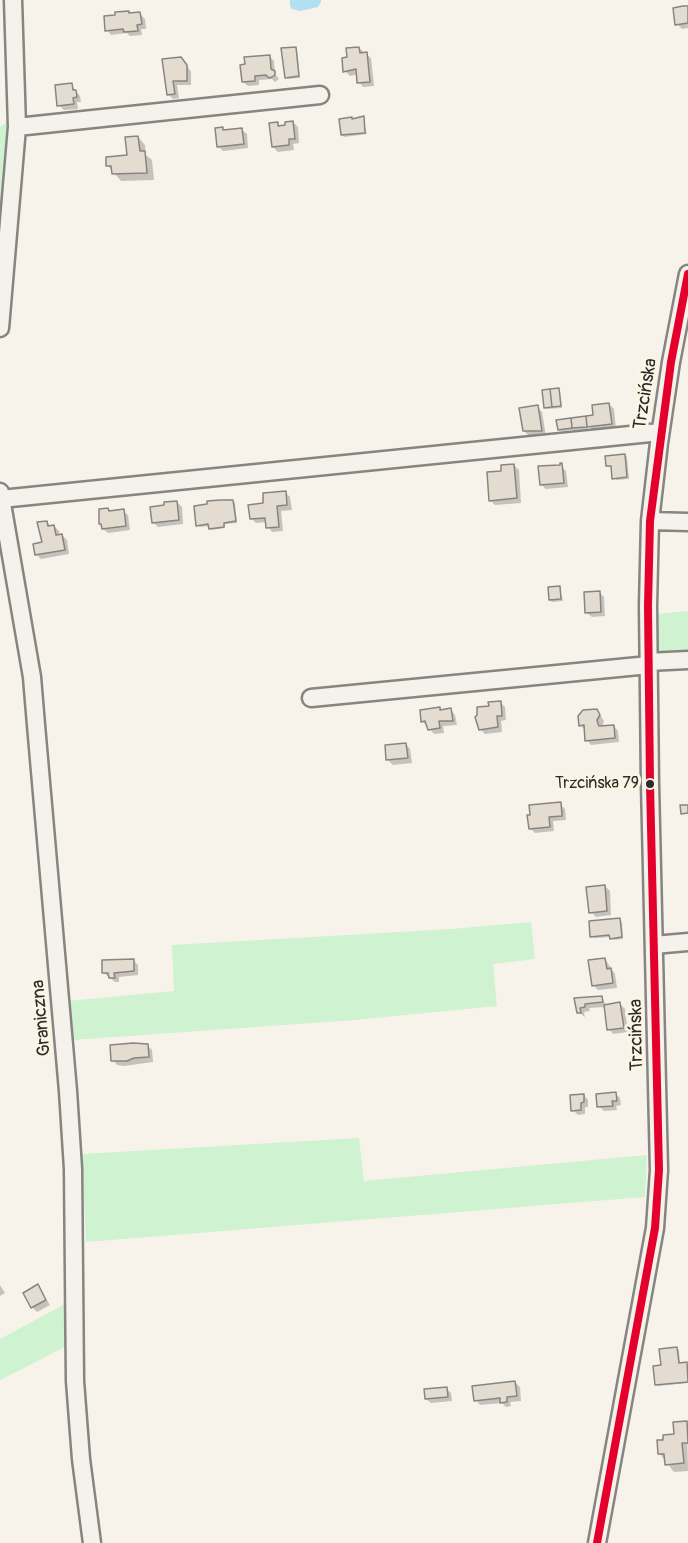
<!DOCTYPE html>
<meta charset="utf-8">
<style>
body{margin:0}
canvas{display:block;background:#f7f3ea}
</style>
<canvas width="688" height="1543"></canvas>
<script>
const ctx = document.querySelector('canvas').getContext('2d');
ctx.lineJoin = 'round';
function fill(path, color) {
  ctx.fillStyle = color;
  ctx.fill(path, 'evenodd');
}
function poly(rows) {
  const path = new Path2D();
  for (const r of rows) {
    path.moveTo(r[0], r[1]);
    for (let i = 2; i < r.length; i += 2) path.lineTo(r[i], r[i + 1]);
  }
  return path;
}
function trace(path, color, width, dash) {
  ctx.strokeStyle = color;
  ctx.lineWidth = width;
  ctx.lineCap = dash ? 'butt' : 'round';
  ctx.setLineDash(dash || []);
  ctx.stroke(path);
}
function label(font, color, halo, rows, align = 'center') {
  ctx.font = font + ' Pangolin,sans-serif';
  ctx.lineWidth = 6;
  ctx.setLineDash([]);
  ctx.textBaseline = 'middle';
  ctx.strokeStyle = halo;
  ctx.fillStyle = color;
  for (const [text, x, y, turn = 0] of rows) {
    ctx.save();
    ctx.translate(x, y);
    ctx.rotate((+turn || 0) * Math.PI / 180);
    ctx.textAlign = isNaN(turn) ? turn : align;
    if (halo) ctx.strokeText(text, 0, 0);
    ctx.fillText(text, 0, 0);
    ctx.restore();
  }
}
fill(poly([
 [8,121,2,212,0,214,0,127],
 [688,611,688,653,656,657,657,614],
 [531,922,535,959,493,964,497,1006,355,1020,72,1040,68,1001,174,991,172,945,452,929],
 [359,1138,364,1181,647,1155,645,1197,86,1242,82,1154],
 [65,1304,65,1347,0,1380,0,1339]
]), '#cff2d0');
fill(poly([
 [290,0,321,0,321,2,318,7,300,11,292,9,290,6]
]), '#b2dff2');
fill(poly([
 [688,7,688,28,682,29,677,24],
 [128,12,131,15,140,14,145,19,146,29,141,29,142,35,130,36,127,33,111,35,107,30],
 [295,48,297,50,300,78,288,79,286,77],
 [359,48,371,58,374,86,363,87,359,82,358,74,350,76,345,71,348,58],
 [269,56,274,61,275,74,279,79,275,82,272,79,259,80,259,85,248,86,243,82],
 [164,60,186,64,191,72,191,85,177,85,179,98,173,99,168,94],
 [71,85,80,96,81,102,77,102,78,109,64,110,59,105],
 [363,118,367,134,344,137,342,135,352,120],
 [293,122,298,127,299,143,293,144,294,150,278,152,273,147,277,124,280,127],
 [223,129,225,131,242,130,247,134,248,148,223,151,218,146],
 [138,137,145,145,146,155,152,160,154,180,121,181,108,166,128,157],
 [558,389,560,391,562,408,547,409,545,407],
 [609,404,614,409,616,429,594,431,587,424,588,429,561,431,559,429,595,417],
 [537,407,542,412,546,436,529,436,524,431],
 [625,455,627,457,629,479,616,480,613,467,608,465],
 [514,465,519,470,521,503,495,505,490,500,503,473],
 [561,466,566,471,568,487,546,489,541,484],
 [285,492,290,497,292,510,281,511,283,531,272,532,268,527,267,522,256,523,251,518,265,505],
 [233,501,235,503,237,523,225,524,225,528,212,530,210,526,200,527,198,525],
 [177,502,182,507,183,524,158,527,153,522],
 [101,511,123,511,128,515,130,530,108,533,103,529],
 [47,522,51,527,54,526,59,531,59,536,62,535,67,540,69,554,41,559,36,554,44,543],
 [560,588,563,601,552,602,550,600],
 [599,592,604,597,605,616,592,617,587,613],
 [500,702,505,707,506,720,501,721,502,732,485,734,480,729,491,708],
 [451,710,455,715,457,725,443,726,444,733,434,734,422,721],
 [597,710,604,721,602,727,614,726,618,731,619,742,591,745,587,740,586,731,580,725],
 [406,744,410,749,412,763,393,765,388,760],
 [560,804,565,809,566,820,553,821,554,831,535,833,530,828],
 [605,886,610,891,611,915,596,917,591,912],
 [620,920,622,922,623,939,613,940,611,937,594,938,592,936],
 [605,959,615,974,617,988,598,990,593,985],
 [133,960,138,965,138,975,119,977,119,982,115,982,104,973],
 [602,998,607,1006,620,1004,625,1009,628,1032,613,1034,609,1029,605,1007,589,1008,590,1011,584,1012,585,1017,578,1012,576,1000],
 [147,1045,152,1050,153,1062,124,1066,117,1065,113,1060],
 [615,1093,620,1098,621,1105,616,1106,617,1110,604,1111,599,1106],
 [584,1095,588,1100,588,1107,585,1107,585,1114,578,1115,573,1110],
 [0,1285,5,1293,0,1296],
 [38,1286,50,1305,37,1312,32,1307],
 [677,1348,679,1350,680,1364,688,1365,688,1383,658,1386,656,1384,662,1366],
 [515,1382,520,1387,521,1401,510,1402,511,1406,506,1407,502,1403,480,1405,476,1400],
 [446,1388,451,1393,452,1401,431,1403,426,1399],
 [687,1423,688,1471,674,1472,660,1454,665,1441,675,1435]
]), '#0003');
const building = poly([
 [683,6,688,6,688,23,675,25,673,8,683,6],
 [129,11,129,13,140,12,142,24,137,25,138,31,124,32,123,29,105,31,104,16,115,15,115,12,129,11],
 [296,47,299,76,285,78,281,48,296,47],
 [359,47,360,53,367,52,370,82,357,83,356,69,343,72,342,58,347,57,346,48,359,47],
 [270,55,271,69,275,71,275,75,272,77,269,78,266,75,255,76,255,81,242,82,240,65,245,64,244,57,270,55],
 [181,57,187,65,187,81,173,81,175,94,167,95,162,59,181,57],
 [72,83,73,90,76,90,77,97,73,98,74,104,57,106,55,85,72,83],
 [364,116,365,133,341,135,339,119,352,117,352,119,364,116],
 [293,121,295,139,289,139,289,145,272,147,269,123,278,122,278,126,285,125,285,122,293,121],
 [223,127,223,130,242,128,244,144,217,147,215,128,223,127],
 [138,136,140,151,145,151,147,173,112,174,111,166,106,166,106,157,127,155,125,137,138,136],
 [559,388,561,406,552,407,550,389,559,388],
 [550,389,552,407,544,408,542,390,550,389],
 [609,403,612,424,587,427,586,416,593,415,592,405,609,403],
 [538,405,542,431,523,431,519,408,538,405],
 [586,416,587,427,572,428,571,418,586,416],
 [571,418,572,428,558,430,556,420,571,418],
 [625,454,627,477,612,479,611,466,606,466,605,456,625,454],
 [560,463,562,463,564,483,540,485,538,466,560,465,560,463],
 [514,464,517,498,489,501,487,472,501,471,501,465,514,464],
 [286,491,287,505,277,506,279,527,266,528,265,518,250,519,248,505,263,503,263,493,286,491],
 [221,500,233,500,236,521,224,523,224,527,209,529,208,524,196,526,194,506,207,504,207,501,221,500],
 [177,501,179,520,152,523,150,507,164,505,164,502,177,501],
 [108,508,109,511,124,509,126,526,102,529,101,524,99,524,99,509,108,508],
 [47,521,48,526,54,525,56,535,62,534,65,550,35,555,33,544,42,542,37,522,47,521],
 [560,586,561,599,549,600,548,587,560,586],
 [600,591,601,612,585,613,584,592,600,591],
 [501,701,502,716,497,716,498,727,479,730,475,717,477,715,477,707,489,706,488,702,501,701],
 [440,707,440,710,451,708,453,721,439,721,440,728,428,730,425,721,421,722,420,710,440,707],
 [597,709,600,715,597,720,598,724,599,726,614,725,615,738,585,741,584,725,579,726,578,716,583,710,597,709],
 [406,743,408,758,386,760,385,745,406,743],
 [561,802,562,816,549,817,550,827,529,829,527,815,530,815,529,805,561,802],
 [680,805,688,805,688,813,681,814,680,805],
 [605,885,607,911,589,913,586,887,605,885],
 [620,918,622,937,610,939,609,935,590,937,589,921,620,918],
 [605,958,607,969,611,968,613,983,592,986,588,960,605,958],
 [134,959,134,971,114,973,115,978,109,978,108,973,102,973,102,960,134,959],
 [602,996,603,1002,585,1004,585,1007,580,1008,581,1013,577,1013,574,998,602,996],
 [620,1002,624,1028,607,1030,604,1005,620,1002],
 [133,1043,148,1044,149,1057,134,1058,127,1061,111,1061,110,1045,133,1043],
 [616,1092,617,1101,612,1101,613,1106,597,1107,596,1094,616,1092],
 [584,1094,584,1102,581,1103,581,1110,571,1111,570,1095,584,1094],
 [38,1284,46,1300,31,1308,23,1293,38,1284],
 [677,1347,679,1363,687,1362,688,1382,655,1385,653,1366,661,1365,659,1349,677,1347],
 [515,1381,517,1396,507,1397,507,1402,500,1403,500,1398,474,1401,472,1386,515,1381],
 [447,1387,448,1397,425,1399,424,1389,447,1387],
 [687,1421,688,1443,682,1443,684,1463,665,1465,664,1454,658,1454,657,1440,663,1440,663,1435,674,1434,673,1422,687,1421]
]);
fill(building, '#e4dcd0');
trace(building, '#878581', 1.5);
const minor = poly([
 [17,127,320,95],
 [0,328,17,127,13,0],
 [0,492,32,677,36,725,68,1091,73,1169,75,1381,81,1459,92,1543],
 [1,499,660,432],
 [650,521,688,522],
 [648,662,688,660],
 [311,698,649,665],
 [654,945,688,942],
 [597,1543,655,1228,659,1170,650,784,648,606,650,521,659,443,671,362,688,274]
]);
trace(minor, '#878581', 21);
trace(minor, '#f5f2ec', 16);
trace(poly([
 [597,1543,655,1228,659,1170,650,784,648,606,650,521,671,362,688,274]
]), '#e4002b', 8);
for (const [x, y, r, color] of [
 [650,784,5,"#2b2b2b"]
]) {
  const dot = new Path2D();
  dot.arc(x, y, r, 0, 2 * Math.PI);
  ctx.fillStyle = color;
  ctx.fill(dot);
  trace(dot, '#fcf5e5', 2);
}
label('16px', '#2b2b2b', '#fcf5e5', [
 ["Trzcińska 79",639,784]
], 'right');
label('18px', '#2b2b2b', '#fcf5e5', [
 ["Trzcińska",646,394,-81],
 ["Graniczna",42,1018,-95],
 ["Trzcińska",637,1035,-91]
]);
</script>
